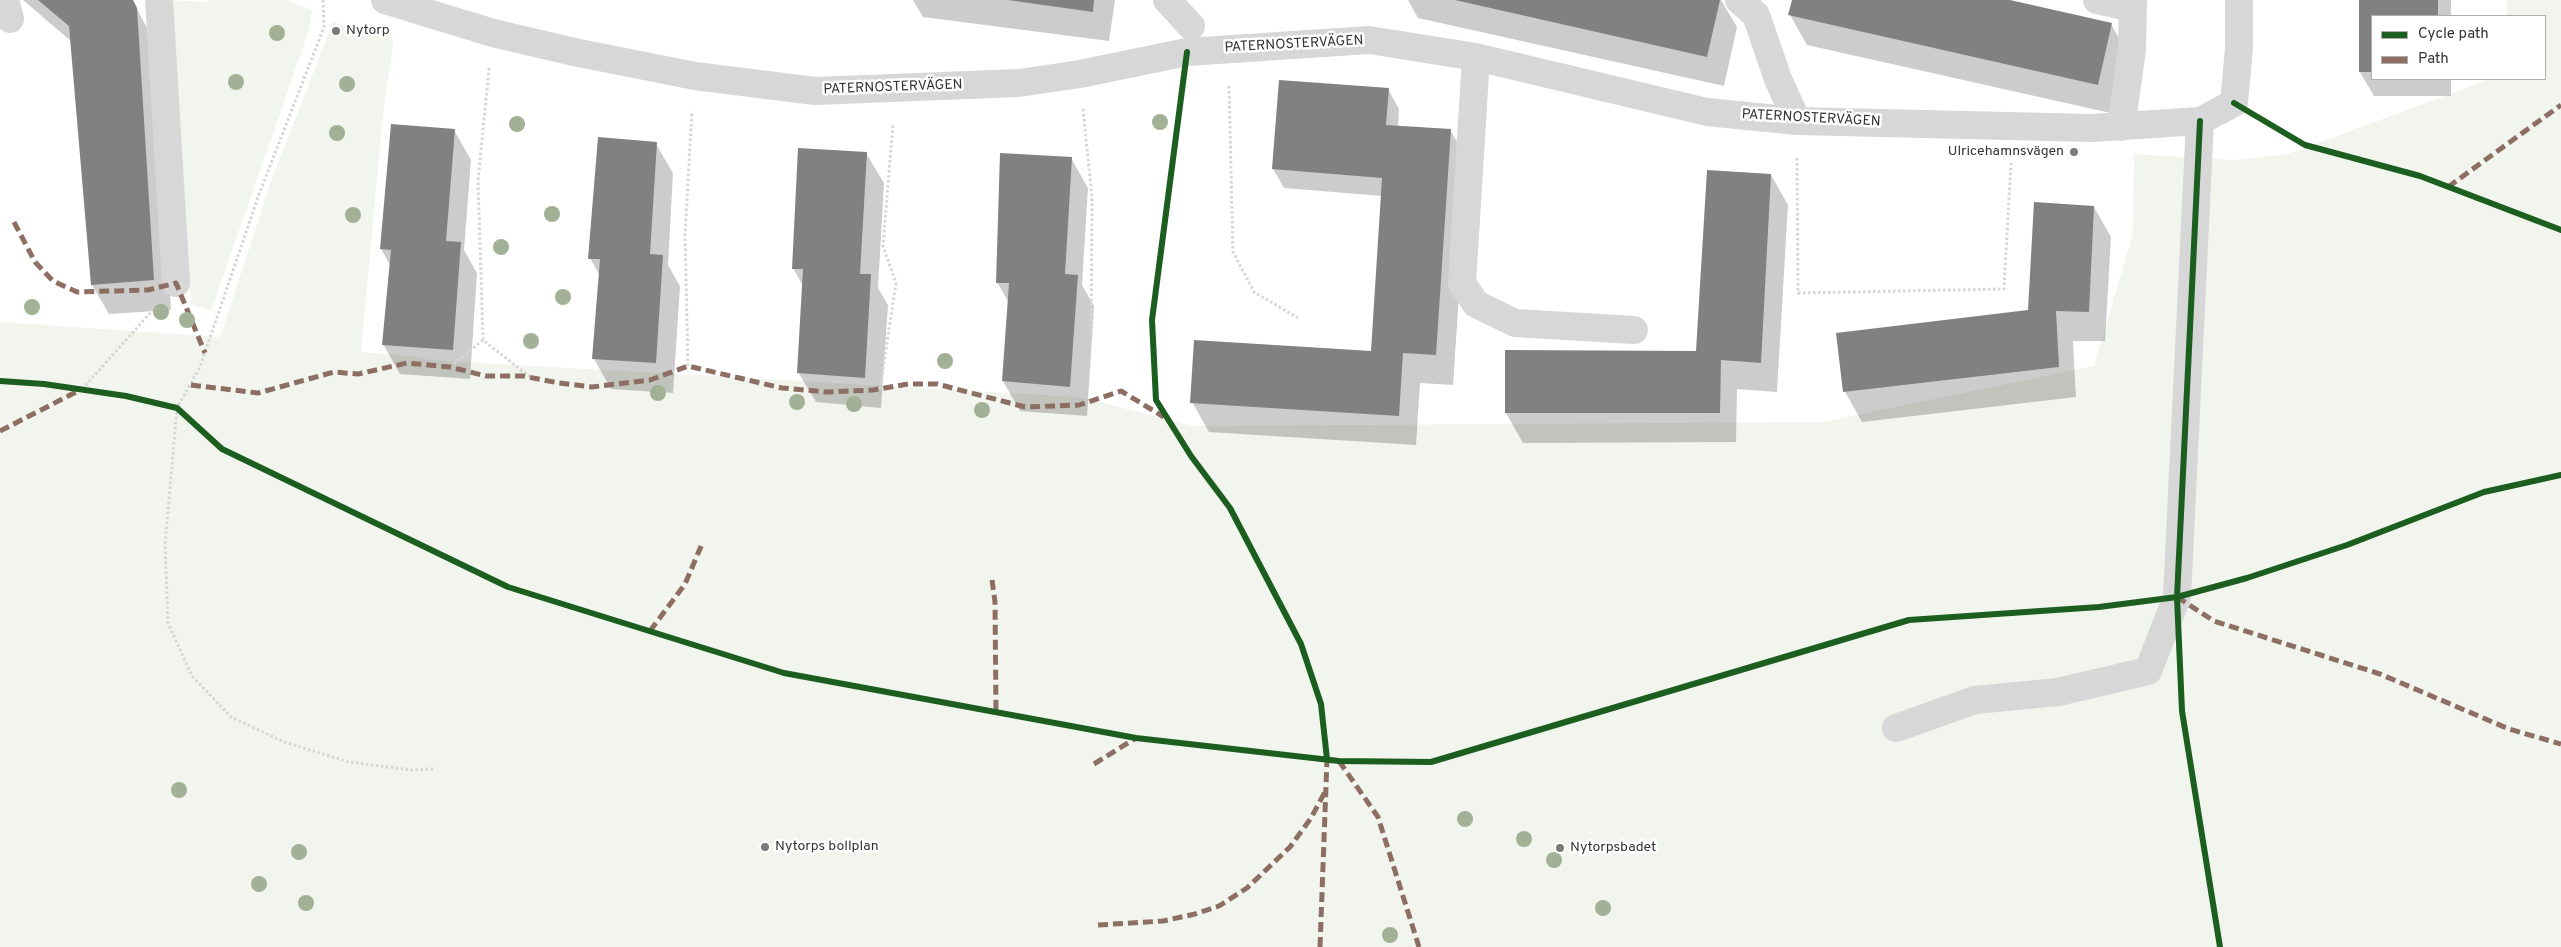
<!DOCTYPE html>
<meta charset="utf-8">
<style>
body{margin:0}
#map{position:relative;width:2561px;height:947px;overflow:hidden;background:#fff;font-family:Overpass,sans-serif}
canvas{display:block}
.legend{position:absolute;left:2371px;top:15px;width:175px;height:65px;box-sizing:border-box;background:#fff;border:1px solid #adadad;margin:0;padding:6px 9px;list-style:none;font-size:15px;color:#333}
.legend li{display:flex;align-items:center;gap:10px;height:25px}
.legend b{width:25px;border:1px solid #adadad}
</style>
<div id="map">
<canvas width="2561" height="947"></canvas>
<ul class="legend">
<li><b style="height:6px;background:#1b5e20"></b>Cycle path</li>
<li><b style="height:6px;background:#8d6e63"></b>Path</li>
</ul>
</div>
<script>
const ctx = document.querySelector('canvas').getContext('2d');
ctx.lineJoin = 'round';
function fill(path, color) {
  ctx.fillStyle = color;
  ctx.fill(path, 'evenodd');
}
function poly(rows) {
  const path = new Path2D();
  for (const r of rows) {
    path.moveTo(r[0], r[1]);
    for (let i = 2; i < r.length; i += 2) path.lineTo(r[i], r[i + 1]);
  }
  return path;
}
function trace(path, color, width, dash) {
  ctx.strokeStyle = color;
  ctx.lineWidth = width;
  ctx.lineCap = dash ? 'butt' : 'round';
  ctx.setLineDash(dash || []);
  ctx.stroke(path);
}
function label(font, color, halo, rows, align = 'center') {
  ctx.font = font + ' Overpass,sans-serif';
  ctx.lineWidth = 5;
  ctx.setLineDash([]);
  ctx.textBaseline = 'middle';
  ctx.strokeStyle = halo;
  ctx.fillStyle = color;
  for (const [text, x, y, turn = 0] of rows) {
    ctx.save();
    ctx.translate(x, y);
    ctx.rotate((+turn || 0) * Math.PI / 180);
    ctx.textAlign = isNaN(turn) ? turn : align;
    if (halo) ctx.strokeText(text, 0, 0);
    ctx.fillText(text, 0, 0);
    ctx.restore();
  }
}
fill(poly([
 [166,0,208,2,209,0,287,0,312,10,309,30,211,311,191,304],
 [2507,0,2561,0,2561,947,0,947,0,322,220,337,273,176,333,22,394,39,383,113,361,352,411,356,430,360,1079,397,1194,426,1823,422,2094,366,2133,233,2134,154,2235,160,2289,154,2490,79,2545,79,2545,16,2507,16]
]), '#f1f5ed');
fill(poly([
 [23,0,132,0,153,39,171,310,109,314,92,285,72,42],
 [913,0,1115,0,1109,41,923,17],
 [1408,0,1721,0,1737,27,1724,86,1418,18],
 [1793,0,2003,0,2111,24,2128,54,2115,114,1807,45,1790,15],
 [2360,0,2451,0,2451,16,2372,16,2372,79,2451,79,2451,96,2374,96,2360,72],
 [1388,89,1399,109,1398,127,1450,130,1468,160,1453,385,1420,383,1416,445,1209,432,1192,402,1372,352,1382,196,1284,188,1273,169],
 [454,130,471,160,464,250,477,273,470,379,400,374,383,344,390,265,381,249],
 [656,144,673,173,668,265,680,286,673,393,611,389,594,359,600,276,590,258],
 [866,153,884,183,878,288,888,305,881,408,816,402,798,372,803,286,793,268],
 [1071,158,1088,188,1082,285,1094,306,1087,416,1020,411,1003,381,1009,303,997,282],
 [1771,175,1788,205,1777,392,1737,389,1736,442,1523,443,1506,413,1506,351,1697,352],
 [2094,207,2111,237,2105,341,2073,341,2076,397,1862,422,1845,392,1837,335,2029,312]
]), '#0003');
fill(poly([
 [38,0,133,0,137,8,154,280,91,285,69,26],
 [1008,0,1094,0,1093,12],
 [1455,0,1720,0,1707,57],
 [1792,0,2010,0,2112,23,2098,85,1788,15],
 [2359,0,2438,0,2438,16,2372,16,2372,72,2359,72],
 [1279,80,1389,88,1386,125,1451,129,1436,355,1403,353,1399,416,1190,403,1194,340,1371,351,1382,178,1272,169],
 [391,124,455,129,446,241,461,242,453,350,382,345,391,250,380,249],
 [598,137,657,142,650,254,663,255,656,363,592,359,600,259,588,259],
 [798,148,867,152,860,274,871,274,865,378,797,373,803,269,792,269],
 [1000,153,1072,157,1065,274,1078,275,1070,387,1002,381,1009,283,996,283],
 [1707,170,1771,174,1761,363,1721,360,1720,413,1505,413,1505,350,1696,351],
 [2034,202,2094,206,2089,312,2056,311,2059,367,1843,392,1836,333,2028,310]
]), '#818181');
trace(poly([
 [323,0,324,27,258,197,200,367,177,408,165,544,168,623,192,676,231,717,284,742,349,762,412,770,433,769],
 [489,68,478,181,483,340,530,377],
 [1229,86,1233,252,1254,292,1298,318],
 [1083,109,1092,198,1091,336],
 [1797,158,1798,293,2004,289,2011,163],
 [688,366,685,235,692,111],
 [450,367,483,340],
 [82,389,153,310],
 [880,389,896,283,883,246,893,124]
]), '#d6d6d6', 3, [2.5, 2.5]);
trace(poly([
 [5,0,10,19],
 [159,0,176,283],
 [385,0,493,33,574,52,695,76,815,91,1019,83,1080,74,1187,52,1369,40,1476,57,1707,112,1797,121,2092,128,2200,121,2234,103,2239,48,2239,0],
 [1167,0,1191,26],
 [1739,0,1756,15,1778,79,1797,121],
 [2097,0,2133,8],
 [1476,57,1462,283,1476,304,1515,323,1634,330],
 [2121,127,2132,50,2133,0],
 [1896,728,1975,700,2058,692,2148,671,2177,597,2200,121]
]), '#d7d7d7', 28);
trace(poly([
 [2448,187,2561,105],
 [14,222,35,262,53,281,77,292,148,290,176,283,205,353],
 [191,385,258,393,334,372,358,374,407,363,450,367,486,376,523,376,559,383,592,387,650,380,688,366,782,388,827,392,873,390,908,384,937,384,1025,407,1079,405,1121,391,1164,417],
 [0,431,80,390],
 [992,580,995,602,996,712],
 [2177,597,2214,621,2380,674,2509,729,2561,744],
 [650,631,685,584,702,544],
 [1339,761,1378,817,1419,947],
 [1094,764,1136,738],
 [1098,925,1163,921,1195,914,1219,906,1247,888,1290,847,1311,818,1326,790],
 [1320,947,1327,759]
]), '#8d6e63', 5, [10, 5]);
trace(poly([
 [1187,52,1152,320,1156,400,1191,456,1230,508,1301,644,1321,704,1327,759],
 [2234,103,2305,145,2420,176,2561,230],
 [2200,121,2177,597,2182,711,2220,947],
 [0,381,44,384,126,396,177,408,222,449,508,587,784,673,1136,738,1339,761,1431,762,1909,620,2099,607,2177,597,2247,578,2347,545,2484,492,2561,475]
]), '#1b5e20', 6);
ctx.fillStyle = '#a2b095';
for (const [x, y] of [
 [277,33],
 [236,82],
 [347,84],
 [1160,122],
 [517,124],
 [337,133],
 [552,214],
 [353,215],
 [501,247],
 [563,297],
 [32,307],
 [161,312],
 [187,320],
 [531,341],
 [945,361],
 [658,393],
 [797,402],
 [854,404],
 [982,410],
 [179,790],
 [1465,819],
 [1524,839],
 [299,852],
 [1554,860],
 [259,884],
 [306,903],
 [1603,908],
 [1390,935]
]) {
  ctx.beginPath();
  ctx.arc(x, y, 8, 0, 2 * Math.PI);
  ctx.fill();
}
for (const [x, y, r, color] of [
 [336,31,5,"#7a7a7a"],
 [2074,152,5,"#7a7a7a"],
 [765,847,5,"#7a7a7a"],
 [1560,848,5,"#7a7a7a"]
]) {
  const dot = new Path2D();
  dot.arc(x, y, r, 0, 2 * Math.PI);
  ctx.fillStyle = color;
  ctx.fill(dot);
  trace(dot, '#fff', 2);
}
label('14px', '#333', '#fff', [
 ["Nytorp",346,31],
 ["Ulricehamnsvägen",2064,152,"right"],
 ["Nytorps bollplan",775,847],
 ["Nytorpsbadet",1570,848]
], 'left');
label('14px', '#333', '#fff', [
 ["PATERNOSTERVÄGEN",1294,45,-3],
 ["PATERNOSTERVÄGEN",893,88,-2],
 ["PATERNOSTERVÄGEN",1811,119,3]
]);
</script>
